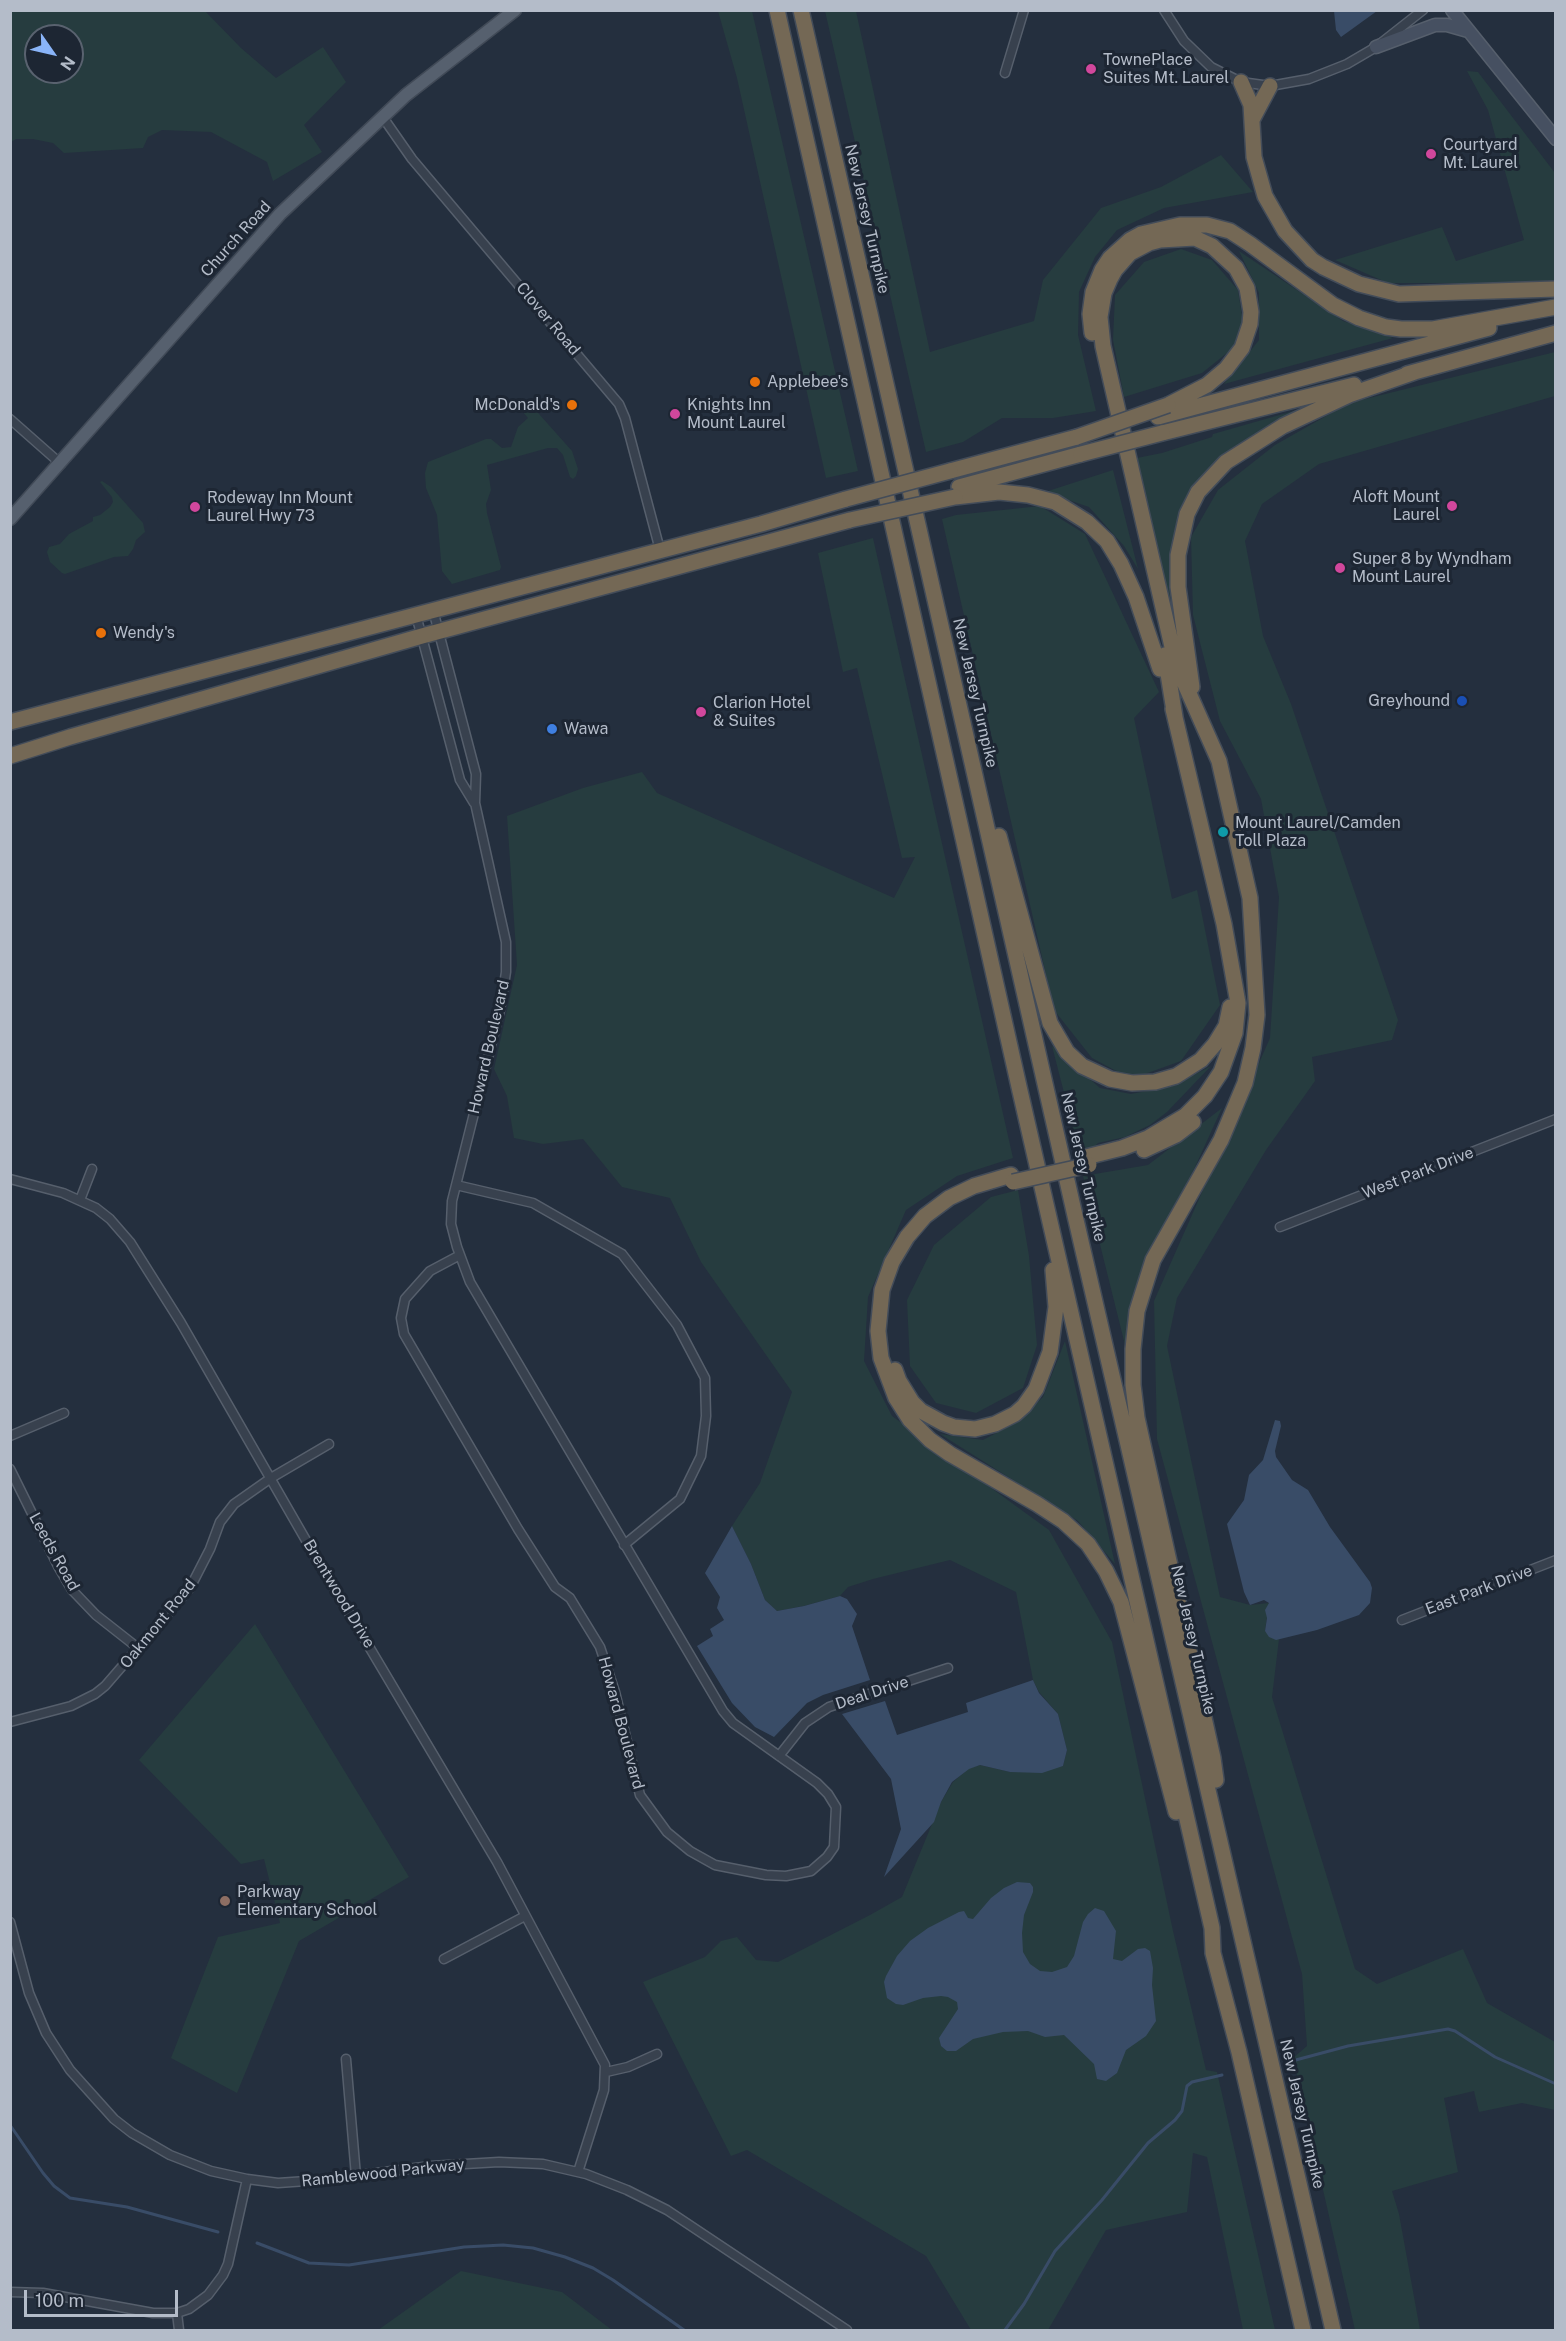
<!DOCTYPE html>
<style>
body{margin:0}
#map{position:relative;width:1566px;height:2341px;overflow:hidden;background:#242f3e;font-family:"Public Sans",sans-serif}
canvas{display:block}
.frame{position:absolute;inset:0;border:12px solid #b4bcc9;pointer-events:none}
.north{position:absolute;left:24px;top:24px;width:60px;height:60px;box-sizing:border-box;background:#1d2633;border:2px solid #59626f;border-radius:50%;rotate:124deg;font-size:16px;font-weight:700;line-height:24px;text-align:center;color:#b4bcc9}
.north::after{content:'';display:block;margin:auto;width:21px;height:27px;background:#8ab4f8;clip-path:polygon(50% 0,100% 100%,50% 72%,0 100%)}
.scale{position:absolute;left:24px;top:2290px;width:154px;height:27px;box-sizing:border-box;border:3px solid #b4bcc9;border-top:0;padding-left:8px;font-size:18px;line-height:21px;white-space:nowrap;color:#b4bcc9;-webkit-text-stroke:4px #1d2633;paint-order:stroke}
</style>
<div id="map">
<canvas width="1566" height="2341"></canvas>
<div class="frame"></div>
<div class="north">N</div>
<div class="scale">100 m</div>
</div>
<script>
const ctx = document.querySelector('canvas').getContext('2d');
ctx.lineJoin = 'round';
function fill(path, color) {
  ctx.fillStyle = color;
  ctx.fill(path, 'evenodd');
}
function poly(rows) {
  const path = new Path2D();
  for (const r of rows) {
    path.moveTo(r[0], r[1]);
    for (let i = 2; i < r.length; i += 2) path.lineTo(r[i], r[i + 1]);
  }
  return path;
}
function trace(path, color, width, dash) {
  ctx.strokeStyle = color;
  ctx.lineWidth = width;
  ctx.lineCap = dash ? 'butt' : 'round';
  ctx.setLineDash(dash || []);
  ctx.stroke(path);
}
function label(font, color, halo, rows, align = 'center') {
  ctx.font = font + ' "Public Sans",sans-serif';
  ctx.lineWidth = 6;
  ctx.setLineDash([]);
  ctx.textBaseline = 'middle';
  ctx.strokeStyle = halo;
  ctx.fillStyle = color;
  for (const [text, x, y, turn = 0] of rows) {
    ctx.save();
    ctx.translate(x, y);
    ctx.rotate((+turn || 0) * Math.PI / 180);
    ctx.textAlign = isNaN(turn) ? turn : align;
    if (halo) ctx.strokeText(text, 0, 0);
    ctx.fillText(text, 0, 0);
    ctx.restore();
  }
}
fill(poly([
 [11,10,205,11,241,48,276,78,323,47,346,82,304,125,322,152,273,181,267,162,211,132,162,130,148,137,143,148,64,153,53,143,33,139,16,139,11,142],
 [36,36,72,36,72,72,36,72],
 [718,11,752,11,858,471,826,478,737,78],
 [825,11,856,11,930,352,1034,321,1043,280,1101,208,1161,187,1221,155,1253,192,1164,208,1117,230,1095,257,1079,292,1078,335,1096,411,1053,418,1002,418,963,442,926,452],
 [1467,71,1478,72,1555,173,1555,280,1526,283,1388,283,1335,260,1442,227,1456,261,1524,240,1488,110],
 [1181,249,1212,260,1238,290,1243,323,1232,349,1202,373,1124,397,1113,340,1115,295,1144,262],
 [1239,251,1343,321,1393,338,1224,384,1259,340,1259,293],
 [1555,352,1555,396,1319,464,1262,504,1245,541,1263,636,1291,704,1398,1020,1392,1040,1312,1057,1315,1081,1266,1150,1177,1298,1167,1346,1220,1597,1250,1605,1269,1603,1265,1631,1279,1639,1272,1697,1355,1969,1377,1984,1463,1949,1487,2003,1555,2042,1555,2110,1522,2103,1479,2112,1474,2091,1444,2098,1458,2172,1392,2191,1399,2214,1420,2330,1355,2330,1293,2058,1307,2046,1302,1974,1157,1439,1154,1301,1270,1038,1279,897,1261,799,1220,721,1193,615,1191,537,1218,490,1275,445,1349,403],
 [531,405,572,451,578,469,576,476,573,479,570,477,563,455,557,448,548,448,487,465,491,490,486,504,487,513,501,567,500,570,452,584,442,571,437,515,426,488,425,473,428,462,486,439,491,439,502,448,511,447,518,427,528,418,523,412],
 [1304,408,1256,436,1184,506,1175,532,1173,552,1174,619,1137,458,1162,453,1212,437,1213,434],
 [1113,470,1138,569,1124,546,1089,507,1045,492],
 [102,481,111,487,143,523,145,532,136,540,133,549,128,556,114,557,65,574,62,573,50,562,47,552,49,547,60,544,69,534,93,521,93,517,100,515,110,507,113,502,112,497,100,482],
 [1040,506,1085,534,1159,692,1134,718,1172,899,1197,890,1220,1005,1181,1061,1131,1079,1092,1058,1054,1010,942,519,956,515],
 [873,538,1013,1158,957,1176,906,1210,868,1297,864,1361,892,1416,1049,1530,1112,1642,1173,1931,1206,2070,1217,2072,1275,2330,1243,2330,1207,2157,1193,2153,1187,2212,1106,2230,1048,2330,971,2330,926,2256,747,2150,731,2156,643,1982,705,1957,721,1941,737,1937,756,1960,778,1962,870,1915,902,1897,941,1802,953,1782,969,1768,980,1765,1010,1772,1063,1766,1067,1750,1058,1714,1039,1692,1033,1680,1016,1592,950,1560,873,1579,848,1587,840,1596,804,1606,777,1611,765,1600,751,1564,732,1526,760,1483,792,1392,701,1262,670,1198,622,1187,583,1139,543,1144,514,1138,507,1096,494,1069,517,965,507,816,583,788,642,772,657,793,894,898,915,857,902,858,857,668,843,672,818,553],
 [1052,1046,1100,1088,1131,1094,1172,1086,1211,1066,1167,1112,1150,1125,1125,1137,1098,1143,1093,1148,1079,1151],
 [1222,1108,1195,1167,1149,1253,1125,1345,1083,1176,1148,1165],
 [1018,1190,1029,1256,1037,1345,1023,1388,976,1413,936,1403,910,1366,907,1300,934,1245,991,1197],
 [1065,1341,1115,1564,1078,1521,940,1434,983,1440,1017,1422,1043,1397],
 [255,1624,409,1877,299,1941,237,2093,171,2058,218,1937,280,1923,264,1859,241,1864,139,1760],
 [461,2271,562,2292,612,2330,378,2330]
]), '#263c3f');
fill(poly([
 [1334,11,1334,10,1377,11,1341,37,1336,30],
 [1275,1420,1280,1421,1281,1426,1275,1451,1276,1457,1292,1480,1308,1490,1330,1527,1370,1582,1372,1588,1370,1603,1359,1615,1317,1630,1276,1640,1269,1637,1265,1631,1267,1618,1265,1610,1269,1603,1264,1600,1250,1605,1244,1592,1227,1524,1244,1500,1249,1475,1263,1460],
 [732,1526,751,1564,765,1600,777,1611,804,1606,840,1596,847,1599,857,1614,852,1626,870,1680,823,1695,807,1703,774,1737,755,1727,732,1703,697,1646,713,1636,710,1629,724,1620,717,1608,720,1597,705,1573],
 [1033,1680,1039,1693,1058,1714,1067,1750,1063,1766,1042,1773,1010,1772,980,1765,969,1769,952,1782,941,1802,934,1822,884,1877,901,1829,891,1779,842,1714,885,1701,897,1735,968,1712,966,1703],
 [1017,1882,1030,1883,1033,1887,1033,1892,1024,1915,1022,1933,1023,1952,1030,1964,1040,1971,1052,1972,1067,1967,1074,1956,1083,1922,1088,1914,1095,1908,1104,1911,1116,1931,1113,1959,1122,1961,1138,1949,1145,1948,1150,1951,1153,1968,1152,1985,1156,2021,1146,2036,1126,2050,1117,2073,1106,2081,1097,2079,1094,2064,1064,2035,1045,2037,1028,2031,1003,2032,973,2039,956,2051,947,2051,941,2046,939,2038,958,2009,957,2002,948,1997,941,1996,923,1998,903,2005,896,2004,887,1998,884,1982,886,1976,897,1956,910,1941,928,1928,959,1912,964,1911,968,1918,973,1919,991,1898,1004,1888]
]), '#394c67');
trace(poly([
 [1292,2061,1348,2046,1448,2029,1455,2031,1495,2057,1556,2084],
 [10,2125,43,2173,54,2186,70,2198,127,2207,218,2232],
 [257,2243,309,2263,349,2265,464,2247,503,2245,533,2248,565,2257,593,2268,613,2280,684,2330],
 [1005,2330,1024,2304,1055,2251,1102,2200,1148,2143,1175,2120,1182,2111,1187,2086,1192,2082,1222,2075]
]), '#394c67', 3);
const street = poly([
 [1164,10,1184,41,1211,67,1241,82,1270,86,1309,79,1347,64,1376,47,1423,10],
 [1005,73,1024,10],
 [382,116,412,159,619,404,625,418,660,550],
 [10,419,61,464],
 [433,610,476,774,475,803,506,942,506,972,500,1010,452,1201,451,1224,457,1247,470,1282,723,1711,733,1723,817,1783,828,1794,836,1807,834,1847,827,1857,811,1871,786,1876,766,1875,715,1865,690,1851,667,1832,640,1795,615,1692,600,1647,570,1598,555,1587,518,1529,404,1334,401,1318,405,1299,430,1271,460,1255],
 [416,615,460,780,474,803],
 [10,1179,63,1193,96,1208,110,1219,130,1242,181,1323,311,1549,497,1862,605,2065,604,2090,578,2172],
 [456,1185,533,1203,622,1254,677,1325,705,1378,706,1416,701,1456,680,1499,624,1545],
 [80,1200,92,1169],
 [1280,1227,1556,1119],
 [10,1436,64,1413],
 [10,1469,59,1568,72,1590,96,1615,138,1648],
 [1402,1620,1556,1560],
 [10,1722,71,1706,95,1694,105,1686,190,1588,210,1549,220,1522,234,1504,271,1478,329,1444],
 [779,1756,805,1723,829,1707,948,1668],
 [10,1922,29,1993,46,2033,70,2070,114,2119,132,2133,170,2155,211,2171,247,2179,278,2183,321,2180,431,2166,499,2162,543,2164,586,2174,627,2190,667,2210,847,2330],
 [444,1959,525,1916],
 [346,2059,356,2176],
 [606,2072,628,2067,657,2054],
 [10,2292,43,2293,153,2313,177,2313,189,2309,208,2295,223,2275,228,2264,247,2179],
 [177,2313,179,2330]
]);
const secondary = poly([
 [1452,10,1556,139],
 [1376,47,1435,25,1447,25,1468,31]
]);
const primary = poly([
 [10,519,280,214,406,95,515,10]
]);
const highway = poly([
 [777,10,1020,1091,1212,1928,1213,1953,1239,2052,1303,2330],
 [801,10,1076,1220,1333,2330],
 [1241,82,1251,105,1254,157,1265,196,1285,231,1312,260,1323,267,1359,284,1399,294,1556,289],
 [1253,118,1270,86],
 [1092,333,1090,314,1093,292,1102,270,1110,258,1130,240,1141,234,1180,225,1207,225,1230,231,1250,244,1333,305,1359,318,1386,327,1401,329,1433,329,1556,307],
 [1407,374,1556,333],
 [1168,405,1207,385,1226,369,1242,348,1250,324,1251,312,1247,288,1236,268,1212,246,1195,238,1160,240,1149,243,1130,253,1115,270,1110,279,1104,293,1100,317,1103,346,1176,664,1219,761,1250,898,1257,1015,1253,1048,1245,1083,1221,1140,1153,1260,1137,1311,1133,1349,1133,1385,1137,1418,1213,1758,1216,1780],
 [1158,417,1489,328],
 [1162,433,1354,385],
 [950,471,1077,437],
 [959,487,1081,454],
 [955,497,999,492,1028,495,1055,502,1087,522,1107,541,1121,564,1136,597,1160,669],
 [1165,655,1175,717],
 [1192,687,1178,587,1178,555,1187,514,1198,492,1226,462,1283,426,1349,395,1415,372],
 [10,722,761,524,846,499],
 [10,756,70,737,422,636,850,520],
 [999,836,1050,1023,1067,1052,1082,1066,1110,1079,1132,1083,1155,1082,1176,1076,1201,1060,1215,1044,1226,1026,1230,1007],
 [1144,1150,1176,1135,1193,1122],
 [1086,1157,1122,1148,1148,1138,1185,1116,1205,1096,1221,1072,1235,1033,1238,1003,1224,924,1173,709],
 [1011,1175,974,1186,949,1198,925,1216,907,1237,892,1262,882,1290,878,1331,881,1358,896,1398,910,1420,930,1440,950,1454,1037,1504,1063,1521,1088,1544,1106,1571,1121,1602,1176,1812],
 [895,1370,899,1381,912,1402,921,1411,943,1423,954,1427,975,1429,995,1424,1015,1414,1024,1406,1036,1389,1050,1352,1056,1307,1053,1270]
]);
trace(street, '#565f6c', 11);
trace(secondary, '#565f6c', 15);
trace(primary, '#414a57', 15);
trace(highway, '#434c59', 18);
trace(street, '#38414e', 8);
trace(secondary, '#465061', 12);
trace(primary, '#56606e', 12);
trace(highway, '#746855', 15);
const highwayBridge = poly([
 [1077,437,1168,405],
 [1081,454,1162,433],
 [846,499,950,471],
 [850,520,955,497],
 [1013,1182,1089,1165]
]);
trace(highwayBridge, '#434c59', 18, []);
trace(highwayBridge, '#746855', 15);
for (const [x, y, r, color] of [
 [1091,69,6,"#d1479c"],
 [1431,154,6,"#d1479c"],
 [755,382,6,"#e8710a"],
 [572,405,6,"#e8710a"],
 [675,414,6,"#d1479c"],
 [1452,506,6,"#d1479c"],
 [195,507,6,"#d1479c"],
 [1340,568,6,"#d1479c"],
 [101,633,6,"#e8710a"],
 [1462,701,6,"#1a4fb4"],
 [701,712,6,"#d1479c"],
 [552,729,6,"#3f7fe0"],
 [1223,832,6,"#0f9aa8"],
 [225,1901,6,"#8d6e63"]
]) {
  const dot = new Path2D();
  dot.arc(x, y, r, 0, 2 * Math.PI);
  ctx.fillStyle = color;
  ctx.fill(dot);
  trace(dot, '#1d2633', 2);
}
label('16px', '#b4bcc9', '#1d2633', [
 ["TownePlace",1103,60],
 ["Suites Mt. Laurel",1103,78],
 ["Courtyard",1443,145],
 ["Mt. Laurel",1443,163],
 ["Applebee's",767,382],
 ["McDonald's",560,405,"right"],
 ["Knights Inn",687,405],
 ["Mount Laurel",687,423],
 ["Aloft Mount",1440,497,"right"],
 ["Laurel",1440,515,"right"],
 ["Rodeway Inn Mount",207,498],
 ["Laurel Hwy 73",207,516],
 ["Super 8 by Wyndham",1352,559],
 ["Mount Laurel",1352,577],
 ["Wendy's",113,633],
 ["Greyhound",1450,701,"right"],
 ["Clarion Hotel",713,703],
 ["& Suites",713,721],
 ["Wawa",564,729],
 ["Mount Laurel/Camden",1235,823],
 ["Toll Plaza",1235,841],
 ["Parkway",237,1892],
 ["Elementary School",237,1910]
], 'left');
label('16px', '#b4bcc9', '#1d2633', [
 ["New Jersey Turnpike",867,219,77],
 ["Church Road",236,239,-48],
 ["Clover Road",548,319,50],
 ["New Jersey Turnpike",975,693,77],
 ["Howard Boulevard",489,1047,-77],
 ["New Jersey Turnpike",1083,1167,77],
 ["West Park Drive",1418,1173,-21],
 ["Leeds Road",54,1552,61],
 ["East Park Drive",1479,1590,-21],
 ["Brentwood Drive",339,1594,59],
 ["Oakmont Road",158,1624,-51],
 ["New Jersey Turnpike",1193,1640,77],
 ["Deal Drive",872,1693,-18],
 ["Howard Boulevard",621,1723,75],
 ["New Jersey Turnpike",1302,2114,77],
 ["Ramblewood Parkway",383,2173,-6]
]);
</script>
